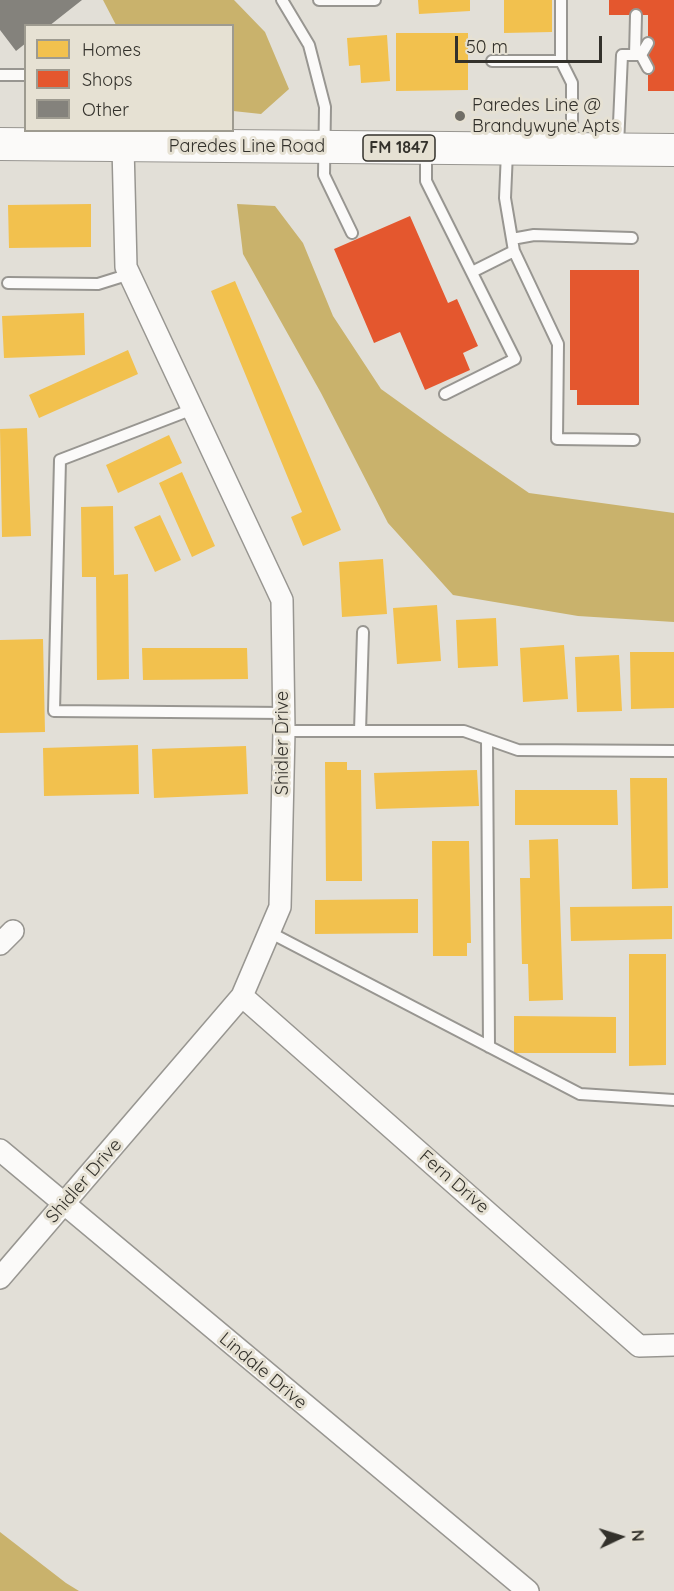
<!DOCTYPE html>
<style>
body{margin:0}
#map{position:relative;width:674px;height:1591px;overflow:hidden;background:#e2dfd7;font-family:Quicksand,sans-serif}
canvas{display:block}
.legend{position:absolute;left:24px;top:24px;width:210px;height:108px;box-sizing:border-box;background:#e6e1d3;border:2px solid #9e9b90;margin:0;padding:8px 10px;list-style:none;font-size:18px;color:#33312b}
.legend li{display:flex;align-items:center;gap:12px;height:30px}
.legend b{width:30px;border:2px solid #9e9b90}
.north{position:absolute;left:590px;top:1507px;width:60px;height:60px;-webkit-text-stroke:4px #e6e1d3;paint-order:stroke;rotate:86deg;font-size:16px;font-weight:700;line-height:24px;text-align:center;color:#33312b}
.north::after{content:'';display:block;margin:auto;width:21px;height:27px;background:#33312b;clip-path:polygon(50% 0,100% 100%,50% 72%,0 100%)}
.scale{position:absolute;left:455px;top:36px;width:147px;height:27px;box-sizing:border-box;border:3px solid #33312b;border-top:0;padding-left:8px;font-size:18px;line-height:21px;white-space:nowrap;color:#33312b;-webkit-text-stroke:4px #e6e1d3;paint-order:stroke}
</style>
<div id="map">
<canvas width="674" height="1591"></canvas>
<ul class="legend">
<li><b style="height:16px;background:#f2c14e"></b>Homes</li>
<li><b style="height:16px;background:#e4572e"></b>Shops</li>
<li><b style="height:16px;background:#84827c"></b>Other</li>
</ul>
<div class="north">N</div>
<div class="scale">50 m</div>
</div>
<script>
const ctx = document.querySelector('canvas').getContext('2d');
ctx.lineJoin = 'round';
function fill(path, color) {
  ctx.fillStyle = color;
  ctx.fill(path, 'evenodd');
}
function poly(rows) {
  const path = new Path2D();
  for (const r of rows) {
    path.moveTo(r[0], r[1]);
    for (let i = 2; i < r.length; i += 2) path.lineTo(r[i], r[i + 1]);
  }
  return path;
}
function trace(path, color, width, dash) {
  ctx.strokeStyle = color;
  ctx.lineWidth = width;
  ctx.lineCap = dash ? 'butt' : 'round';
  ctx.setLineDash(dash || []);
  ctx.stroke(path);
}
function label(font, color, halo, rows, align = 'center') {
  ctx.font = font + ' Quicksand,sans-serif';
  ctx.lineWidth = 6;
  ctx.setLineDash([]);
  ctx.textBaseline = 'middle';
  ctx.strokeStyle = halo;
  ctx.fillStyle = color;
  for (const [text, x, y, turn = 0] of rows) {
    ctx.save();
    ctx.translate(x, y);
    ctx.rotate((+turn || 0) * Math.PI / 180);
    ctx.textAlign = isNaN(turn) ? turn : align;
    if (halo) ctx.strokeText(text, 0, 0);
    ctx.fillText(text, 0, 0);
    ctx.restore();
  }
}
fill(poly([
 [103,0,234,0,265,32,289,89,261,114,233,111,232,26,116,25],
 [237,204,275,206,303,243,333,316,381,389,445,435,529,493,674,513,674,622,578,616,453,595,388,523,321,393,243,254],
 [0,1532,66,1583,79,1591,0,1591]
]), '#c9b26c');
fill(poly([
 [418,0,470,0,470,11,419,14],
 [504,0,552,0,552,32,504,33],
 [396,33,468,33,468,90,396,91],
 [387,35,390,81,361,83,360,65,349,66,347,38],
 [91,204,91,247,9,248,8,205],
 [235,281,341,530,303,546,291,517,302,512,211,291],
 [84,313,85,355,4,358,2,316],
 [128,350,138,374,39,418,29,395],
 [27,428,31,536,2,537,0,429],
 [169,435,182,463,118,493,106,465],
 [182,472,215,546,192,557,159,483],
 [113,506,114,575,128,574,129,679,97,680,96,577,82,577,81,507],
 [160,515,181,560,155,572,134,527],
 [383,559,387,614,342,617,339,562],
 [437,605,441,661,397,664,393,608],
 [496,618,498,666,458,668,456,620],
 [43,639,45,732,0,733,0,640],
 [564,645,568,699,523,702,520,648],
 [142,648,247,648,248,679,143,680],
 [630,652,674,652,674,708,631,709],
 [619,655,622,711,577,712,575,657],
 [138,745,139,794,44,796,43,748],
 [246,746,248,794,154,798,152,749],
 [325,762,347,762,347,770,361,770,362,881,326,881],
 [477,770,479,806,376,809,374,773],
 [630,778,667,778,668,888,632,889],
 [515,790,617,790,618,825,515,825],
 [558,839,563,1000,529,1001,528,964,522,964,520,878,530,878,529,840],
 [432,841,469,841,471,943,467,943,467,956,433,956],
 [418,899,418,933,315,934,315,900],
 [672,906,672,939,571,941,570,907],
 [629,954,666,954,666,1065,629,1066],
 [514,1016,616,1017,616,1053,514,1053]
]), '#f2c14e');
fill(poly([
 [609,0,674,0,674,91,648,91,648,15,609,15],
 [410,216,448,303,457,299,478,346,463,353,470,370,425,390,400,332,374,343,334,249],
 [570,270,639,270,639,405,577,405,577,390,570,390]
]), '#e4572e');
fill(poly([
 [0,0,82,0,49,26,26,26,26,43,16,51,0,30]
]), '#84827c');
const service = poly([
 [282,0,309,45,325,107,324,175,352,233],
 [319,0,375,0],
 [561,0,561,61,572,83,572,145],
 [648,43,641,55,648,68],
 [635,55,636,15],
 [492,61,561,61],
 [0,75,26,75],
 [618,146,622,55,641,55],
 [426,151,426,181,515,359,445,394],
 [507,152,505,198,514,251,558,344,557,439,634,440],
 [512,239,534,235,632,238],
 [472,272,514,251],
 [8,283,98,284,130,274],
 [193,409,60,460,54,711,284,713],
 [284,731,464,731,518,750,674,751],
 [360,731,363,632],
 [487,740,489,1047],
 [269,932,580,1094,674,1100]
]);
const minor = poly([
 [0,944,13,931],
 [242,996,639,1346,674,1345],
 [0,1150,528,1591],
 [0,1278,242,996,280,907,284,731,282,600,126,267,123,146]
]);
const primary = poly([
 [0,144,674,150]
]);
trace(service, '#989691', 14);
trace(minor, '#989691', 24);
trace(primary, '#989691', 34);
trace(service, '#fbfaf9', 10);
trace(minor, '#fbfaf9', 21);
trace(primary, '#fbfaf9', 32);
for (const [x, y, r, color] of [
 [460,116,6,"#706e67"]
]) {
  const dot = new Path2D();
  dot.arc(x, y, r, 0, 2 * Math.PI);
  ctx.fillStyle = color;
  ctx.fill(dot);
  trace(dot, '#e6e1d3', 2);
}
for (const [x, y, w] of [
 [399,148,72]
]) {
  const box = new Path2D();
  box.roundRect(x - w / 2, y - 13, w, 26, 4.5);
  ctx.fillStyle = '#e6e1d3';
  ctx.fill(box);
  trace(box, '#33312b', 1.5);
}
label('bold 16px', '#33312b', null, [
 ["FM 1847",399,148]
]);
label('18px', '#33312b', '#e6e1d3', [
 ["Paredes Line @",472,106],
 ["Brandywyne Apts",472,127]
], 'left');
label('18px', '#33312b', '#e6e1d3', [
 ["Paredes Line Road",247,147],
 ["Shidler Drive",283,743,-90],
 ["Shidler Drive",84,1181,-49],
 ["Fern Drive",454,1182,41],
 ["Lindale Drive",263,1371,40]
]);
</script>
